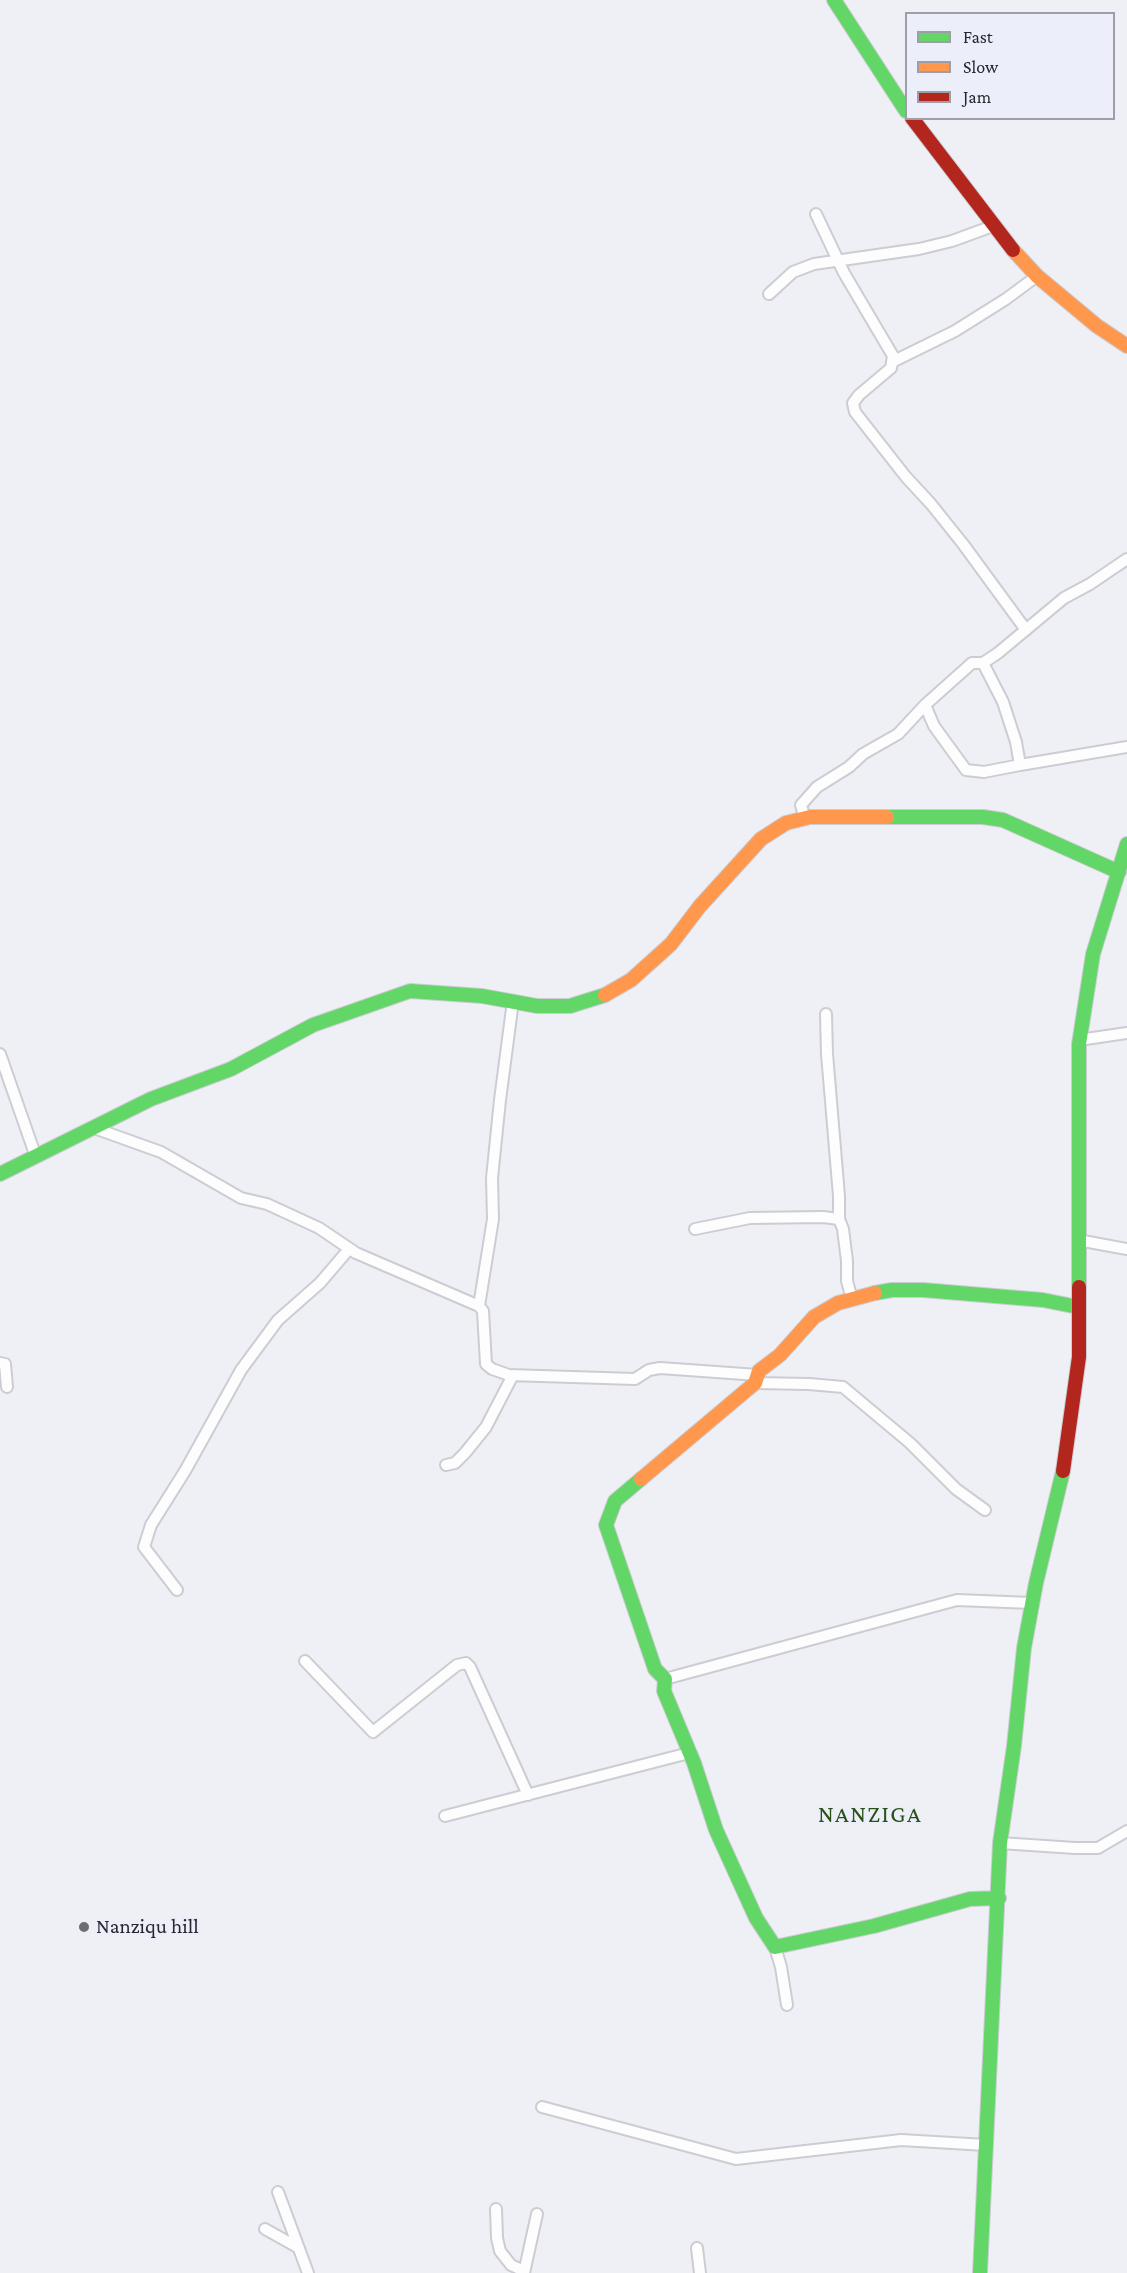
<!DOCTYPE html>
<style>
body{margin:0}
#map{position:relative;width:1127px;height:2273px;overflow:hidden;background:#eff0f6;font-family:"Crimson Pro",serif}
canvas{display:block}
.legend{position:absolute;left:905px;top:12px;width:210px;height:108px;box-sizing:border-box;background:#eceef9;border:2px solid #9d9ea7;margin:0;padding:8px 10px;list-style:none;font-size:18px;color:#26272b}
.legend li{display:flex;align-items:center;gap:12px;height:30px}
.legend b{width:30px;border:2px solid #9d9ea7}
</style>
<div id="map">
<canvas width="1127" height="2273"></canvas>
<ul class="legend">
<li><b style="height:8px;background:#63d668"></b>Fast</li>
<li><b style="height:8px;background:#ff974d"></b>Slow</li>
<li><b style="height:8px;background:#b3261e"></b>Jam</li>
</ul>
</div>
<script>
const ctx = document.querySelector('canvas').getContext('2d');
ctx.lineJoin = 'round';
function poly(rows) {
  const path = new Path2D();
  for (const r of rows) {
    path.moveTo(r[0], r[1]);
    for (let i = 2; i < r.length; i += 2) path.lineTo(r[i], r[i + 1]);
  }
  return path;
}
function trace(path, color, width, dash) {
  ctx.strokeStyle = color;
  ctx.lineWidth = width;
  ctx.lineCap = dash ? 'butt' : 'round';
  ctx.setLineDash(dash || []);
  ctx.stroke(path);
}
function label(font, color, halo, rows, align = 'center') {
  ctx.font = font + ' "Crimson Pro",serif';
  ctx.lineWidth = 6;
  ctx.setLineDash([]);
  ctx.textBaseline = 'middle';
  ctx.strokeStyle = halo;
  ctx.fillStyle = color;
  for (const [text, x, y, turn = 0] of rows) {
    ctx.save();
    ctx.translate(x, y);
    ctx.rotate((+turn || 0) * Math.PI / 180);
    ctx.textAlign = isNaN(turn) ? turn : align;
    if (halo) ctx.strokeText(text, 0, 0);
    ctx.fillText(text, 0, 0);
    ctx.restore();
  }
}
const street = poly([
 [816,214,844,273,893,356,891,368,859,395,853,403,855,412,906,477,931,504,963,544,1026,630],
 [769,294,793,272,814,264,919,249,952,241,993,226],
 [892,362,955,331,1006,299,1037,276],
 [983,663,1003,702,1016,742,1020,765,1127,747],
 [925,705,934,726,966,770,984,772,1020,765],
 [805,819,801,805,817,787,849,767,863,754,898,734,925,705,972,663,983,663,998,653,1064,598,1090,584,1127,559],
 [513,1001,500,1100,492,1178,493,1219,479,1306,483,1311,486,1364,492,1369,509,1375,635,1379,649,1370,660,1368,758,1375],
 [826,1014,827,1054,839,1196,839,1219],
 [1079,1040,1127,1033],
 [0,1054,36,1157],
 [94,1128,161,1152,241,1198,267,1204,319,1228,356,1253,479,1306],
 [695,1229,750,1218,823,1217,839,1219,843,1229,847,1261,847,1281,852,1299],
 [1078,1240,1127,1249],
 [0,1363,5,1364,7,1387],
 [755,1383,809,1384,843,1387,910,1443,956,1489,985,1510],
 [446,1465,455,1463,465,1453,486,1427,513,1375],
 [177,1590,144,1547,151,1525,185,1471,241,1370,278,1320,320,1283,349,1249],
 [305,1661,373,1732,457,1665,466,1663,470,1667,528,1795],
 [665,1679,957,1600,1032,1603],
 [445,1816,689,1753],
 [1000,1843,1075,1848,1098,1848,1127,1831],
 [775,1947,781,1967,787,2005],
 [542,2107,736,2159,901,2140,986,2145],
 [278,2192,308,2273],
 [496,2209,497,2238,500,2251,511,2265,524,2271],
 [265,2229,299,2248],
 [697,2248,700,2273],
 [524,2273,537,2214]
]);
const fast = poly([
 [834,0,906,111],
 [887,817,983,817,1003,820,1119,872],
 [0,1174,151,1099,231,1069,313,1025,410,991,482,996,537,1006,570,1006,605,995],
 [1079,1287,1079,1044,1093,954,1127,844],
 [875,1293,892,1290,923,1290,1043,1300,1078,1307],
 [641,1479,615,1501,606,1525,655,1669,665,1679,664,1691,694,1763,716,1830,756,1918,775,1947,874,1926,970,1899,999,1898],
 [980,2273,1000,1843,1014,1746,1024,1648,1036,1583,1063,1471]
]);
const slow = poly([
 [1013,250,1037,276,1097,326,1127,346],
 [605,995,631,980,671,944,700,906,761,839,786,823,810,817,887,817],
 [641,1479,755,1383,759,1371,780,1355,814,1317,838,1303,875,1293]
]);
const jam = poly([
 [912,118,1013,250],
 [1063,1471,1079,1357,1079,1287]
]);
trace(street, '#cccdd2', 14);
trace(fast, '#cccdd2', 16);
trace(slow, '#cccdd2', 16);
trace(jam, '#cccdd2', 16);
trace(street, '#fdfdfe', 10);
trace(fast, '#63d668', 14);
trace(slow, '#ff974d', 14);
trace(jam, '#b3261e', 14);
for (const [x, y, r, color] of [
 [84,1927,6,"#6c6d72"]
]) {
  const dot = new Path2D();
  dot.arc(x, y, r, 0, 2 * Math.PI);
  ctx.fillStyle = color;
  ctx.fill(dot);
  trace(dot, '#eceef9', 2);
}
label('21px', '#26272b', '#eceef9', [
 ["Nanziqu hill",96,1927]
], 'left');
ctx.letterSpacing = '1.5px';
label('24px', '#2b5215', '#eceef9', [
 ["NANZIGA",870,1815]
]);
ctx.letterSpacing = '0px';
</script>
